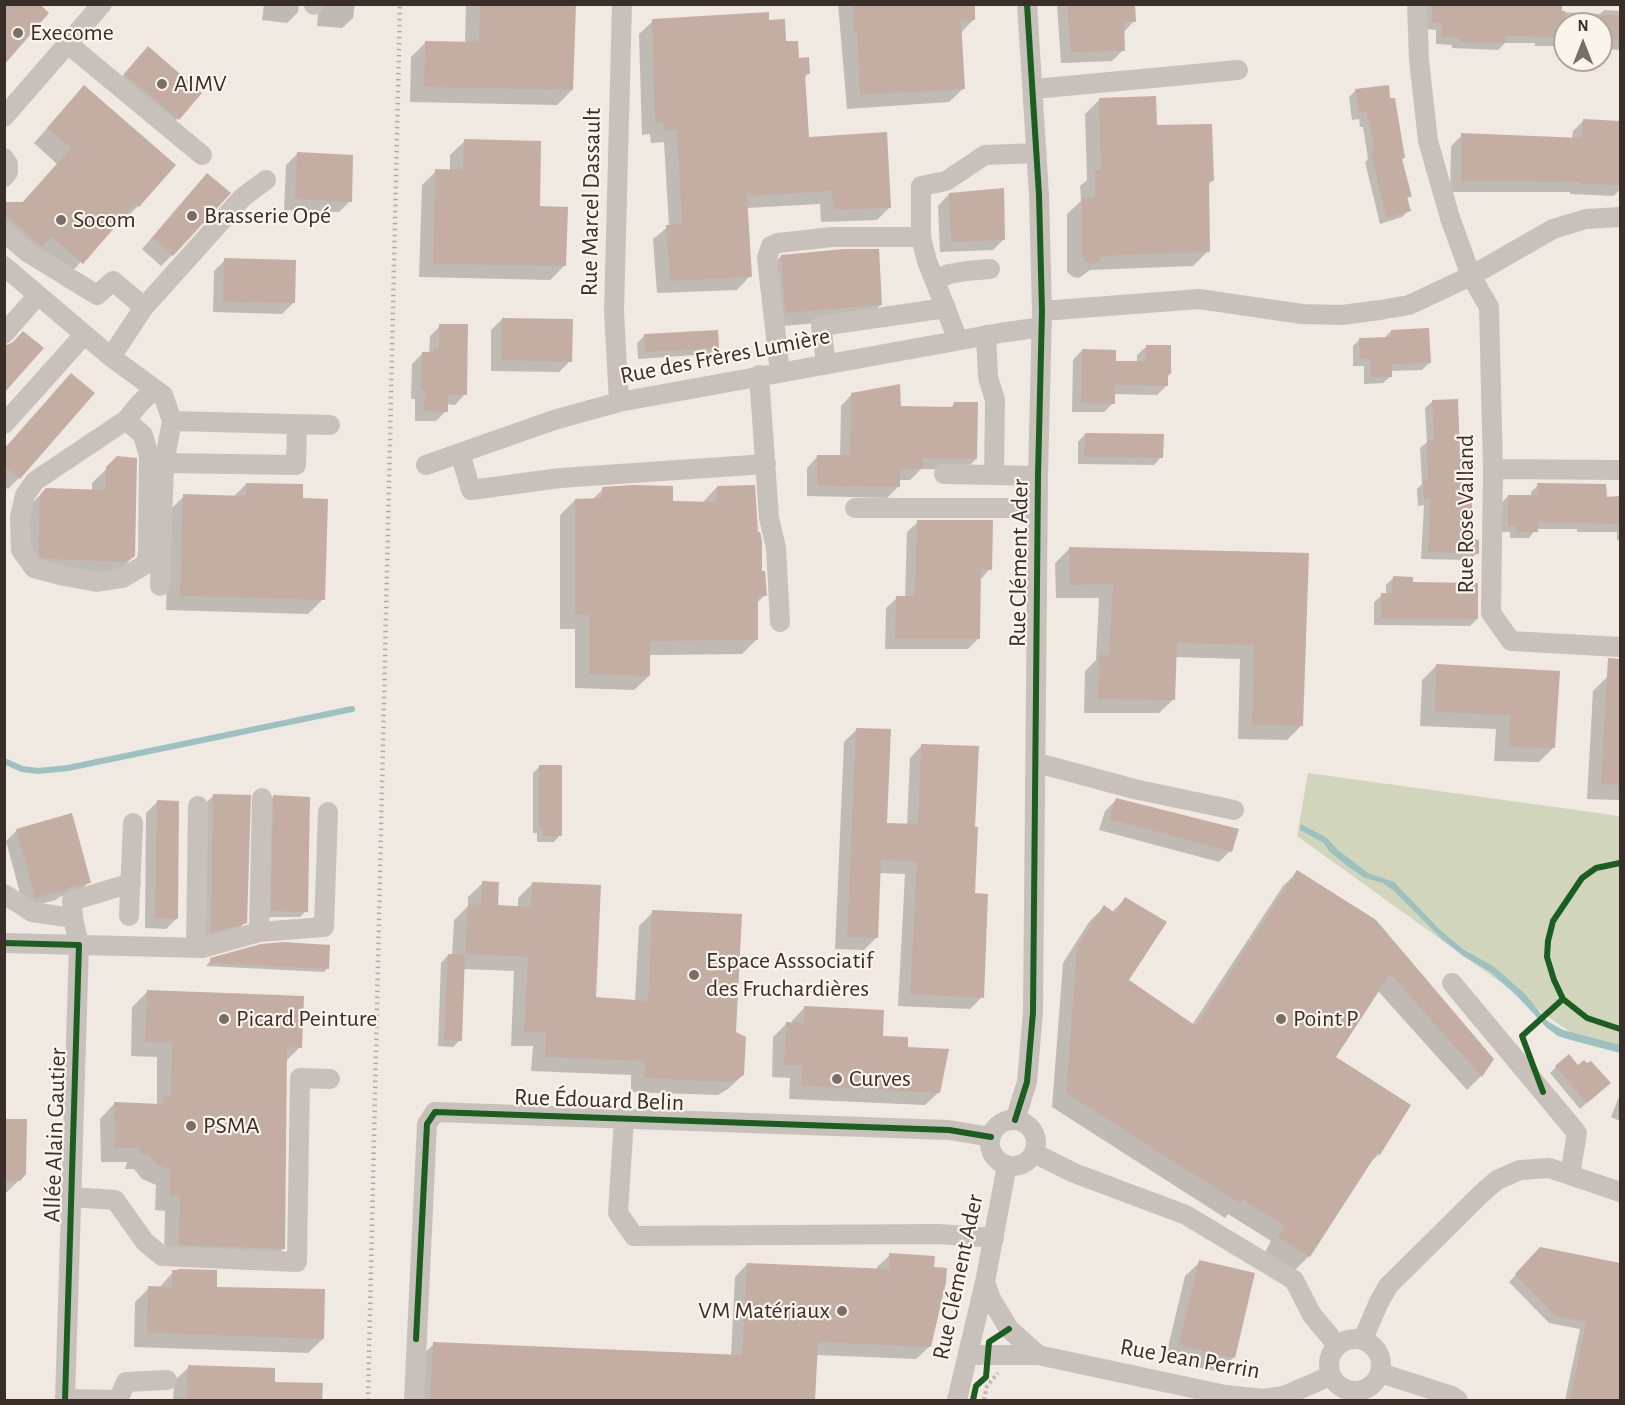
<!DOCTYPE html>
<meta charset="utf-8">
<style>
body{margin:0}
#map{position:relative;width:1625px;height:1405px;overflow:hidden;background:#efe9e2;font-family:"Alegreya Sans",sans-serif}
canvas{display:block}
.frame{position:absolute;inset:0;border:6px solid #3a2e29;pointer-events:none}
.north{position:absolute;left:1553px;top:12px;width:60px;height:60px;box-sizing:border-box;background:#fbf4ea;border:2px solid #aea59d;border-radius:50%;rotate:0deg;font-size:16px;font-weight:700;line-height:24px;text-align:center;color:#3a2e29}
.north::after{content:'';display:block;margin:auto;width:21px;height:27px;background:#796f6a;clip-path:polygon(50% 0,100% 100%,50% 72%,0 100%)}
</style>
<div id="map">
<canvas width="1625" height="1405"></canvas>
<div class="frame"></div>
<div class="north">N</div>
</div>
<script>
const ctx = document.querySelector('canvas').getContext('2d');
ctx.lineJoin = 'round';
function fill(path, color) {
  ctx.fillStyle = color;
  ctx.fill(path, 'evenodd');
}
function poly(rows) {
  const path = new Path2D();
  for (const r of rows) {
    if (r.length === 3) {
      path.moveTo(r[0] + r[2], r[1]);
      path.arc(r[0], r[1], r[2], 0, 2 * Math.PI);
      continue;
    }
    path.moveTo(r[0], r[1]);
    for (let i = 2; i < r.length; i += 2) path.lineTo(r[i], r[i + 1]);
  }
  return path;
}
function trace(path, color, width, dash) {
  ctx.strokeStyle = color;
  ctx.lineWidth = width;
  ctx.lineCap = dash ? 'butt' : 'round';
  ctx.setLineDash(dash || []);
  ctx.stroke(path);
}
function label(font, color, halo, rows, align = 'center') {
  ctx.font = font + ' "Alegreya Sans",sans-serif';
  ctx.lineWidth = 4.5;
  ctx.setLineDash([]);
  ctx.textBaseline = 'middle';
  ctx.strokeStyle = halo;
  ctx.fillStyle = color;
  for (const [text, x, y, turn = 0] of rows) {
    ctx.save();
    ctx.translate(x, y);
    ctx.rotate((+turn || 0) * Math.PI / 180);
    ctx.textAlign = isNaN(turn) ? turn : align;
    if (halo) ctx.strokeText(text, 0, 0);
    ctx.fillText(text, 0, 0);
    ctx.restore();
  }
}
fill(poly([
 [1308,773,1620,816,1620,1047,1571,1033,1297,836]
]), '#d0d5bc');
fill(poly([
 [1301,824,1327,838,1338,850,1368,873,1394,882,1439,929,1464,950,1493,966,1524,993,1547,1021,1563,1030,1620,1045,1620,1053,1567,1039,1558,1036,1547,1028,1517,996,1492,973,1463,956,1443,940,1394,891,1383,883,1365,878,1346,865,1329,851,1324,843,1300,830]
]), '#9dc1c1');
fill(poly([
 [264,4,299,4,298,12,287,23,262,20],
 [319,4,355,4,353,18,342,28,317,26],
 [466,4,574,4,572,90,557,105,410,102,411,57,426,42,465,43],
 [838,4,974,4,974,19,961,33,964,88,949,102,847,109],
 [1057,4,1134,4,1134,21,1123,33,1123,50,1112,61,1061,63],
 [1425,4,1560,4,1560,12,1600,14,1604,10,1620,11,1620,50,1606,49,1606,47,1601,47,1601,24,1565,24,1565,46,1535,46,1535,43,1505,43,1498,50,1452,48,1452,45,1436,44,1436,30,1426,29],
 [653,21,768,21,809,73,804,78,808,138,890,207,877,220,821,222,820,204,746,208,750,276,737,290,657,293,653,239,669,226,664,142,651,143,650,134,642,135,639,34],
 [137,59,200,93,167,130,114,86],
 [1356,90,1401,160,1410,196,1406,200,1409,210,1402,217,1380,224,1365,162,1368,159,1363,127,1360,127,1359,119,1352,120,1349,97],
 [1100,99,1156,127,1212,181,1207,186,1208,251,1193,266,1090,270,1079,278,1073,277,1067,272,1067,214,1081,201,1080,186,1087,180,1085,114],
 [70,102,138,206,123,221,120,219,67,277,4,242,4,203,22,203,57,164,34,143],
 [1584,120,1620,122,1620,189,1614,196,1570,194,1570,192,1450,192,1451,146,1462,135,1572,139,1573,131],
 [465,141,538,207,564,266,550,280,419,277,422,185,436,171,450,171,450,155],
 [297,154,350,201,339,212,284,210,286,165],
 [196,186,172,255,161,266,142,249],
 [949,194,1004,239,993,250,940,252,938,206],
 [781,256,881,304,866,319,771,327,766,271],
 [225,260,293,303,282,314,213,312,214,271],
 [502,319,570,361,559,372,491,371,491,330],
 [440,326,465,394,455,405,446,404,446,411,436,421,415,421,415,399,411,399,412,364,422,354,429,354,430,336],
 [1391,331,1429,363,1422,370,1390,371,1391,376,1383,383,1364,384,1364,366,1353,366,1353,346,1360,339,1384,338],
 [644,336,717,347,710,354,638,359,637,343],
 [1147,346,1170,374,1167,377,1167,385,1157,395,1114,394,1113,403,1104,412,1072,412,1073,360,1082,350,1114,362,1137,362,1137,355],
 [93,393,19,478,8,489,4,486,4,450],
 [852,394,899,407,950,408,955,403,976,459,965,470,921,469,910,480,898,480,898,487,887,498,807,496,807,468,818,456,840,457,841,406],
 [1433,401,1458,458,1474,478,1469,482,1472,541,1477,553,1470,560,1421,559,1424,505,1418,506,1417,489,1422,484,1420,448,1427,442,1425,408],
 [1085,434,1161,457,1154,465,1078,464,1078,442],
 [118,458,134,556,119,571,110,576,27,572,29,506,44,491,92,491,92,483],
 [246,484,301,499,323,599,308,614,166,610,169,511,184,496,233,497],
 [1538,485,1605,498,1620,498,1620,540,1617,540,1617,532,1577,532,1577,529,1536,529,1529,538,1510,538,1510,532,1501,532,1501,503,1508,496,1531,496,1531,492],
 [717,487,757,533,765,595,757,603,757,639,742,654,649,655,649,676,634,690,575,688,575,629,560,629,560,515,575,500,592,500,603,489,671,503,703,502],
 [918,522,990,569,980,580,978,639,968,649,885,649,886,608,897,598,905,598,907,532],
 [1070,548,1307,555,1302,725,1287,740,1238,739,1240,659,1175,657,1174,699,1159,713,1084,713,1085,671,1096,660,1099,598,1056,598,1055,563],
 [1393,578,1411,583,1477,619,1470,626,1374,625,1374,602,1382,595,1386,595,1386,585],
 [1437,665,1558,673,1554,747,1539,762,1494,761,1496,729,1420,726,1422,680],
 [1608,676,1620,677,1620,800,1587,799,1593,691],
 [857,729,886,824,907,825,910,758,922,745,974,828,974,894,982,997,970,1009,898,1006,905,874,879,873,876,938,864,950,835,949,844,742],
 [540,766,560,835,554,842,537,842,537,833,533,833,533,773],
 [214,795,246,922,234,933,200,943,203,806],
 [274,796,306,911,300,917,266,917,267,803],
 [1116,800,1230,851,1219,862,1099,830,1105,811],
 [157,802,177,918,166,929,145,928,146,813],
 [17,830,89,882,78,893,59,897,56,900,24,908,6,841],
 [1298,872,1492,1059,1481,1076,1467,1090,1378,991,1334,1058,1379,1154,1367,1166,1309,1256,1294,1271,1265,1252,1271,1241,1228,1214,1225,1218,1052,1107,1063,963,1089,922,1104,907,1112,912,1125,899,1126,980,1192,1025,1283,886],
 [483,883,496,907,518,908,518,898,532,884,594,999,635,1001,639,926,653,912,735,1033,743,1075,728,1089,718,1095,631,1092,631,1075,531,1071,533,1046,511,1046,514,971,463,969,460,1040,453,1047,438,1046,441,963,448,955,452,956,454,920,468,906,468,897],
 [211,960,328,968,324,972,206,966],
 [147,992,300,1047,285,1062,283,1249,268,1264,164,1259,165,1211,155,1210,156,1185,142,1179,134,1169,125,1169,127,1162,101,1162,100,1119,114,1104,157,1105,157,1057,131,1056,132,1007],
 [805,1007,906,1048,939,1092,925,1105,789,1099,790,1078,772,1077,773,1037,786,1024,792,1024,792,1021],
 [1556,1067,1602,1089,1580,1109,1550,1073],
 [1620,1094,1620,1121,1611,1117],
 [4,1120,25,1174,7,1192,4,1192],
 [1541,1249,1620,1265,1620,1400,1565,1400,1580,1329,1549,1323,1509,1282],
 [890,1255,929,1347,916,1359,816,1355,814,1400,419,1400,421,1356,434,1344,731,1356,735,1277,747,1264,877,1270,877,1267],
 [1200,1262,1234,1357,1219,1372,1165,1360,1185,1276],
 [173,1272,216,1289,323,1339,308,1353,134,1347,135,1302,149,1288,159,1288],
 [189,1367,273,1383,320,1400,173,1400,174,1381]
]), '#0003');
trace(poly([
 [4,761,22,769,38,771,68,768,352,709]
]), '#9dc1c1', 6);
fill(poly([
 [4,4,40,4,49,13,4,65],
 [480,4,576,4,573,90,424,87,425,41,479,42],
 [853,4,975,4,975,20,961,21,965,89,860,95,857,33,854,33],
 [1067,4,1135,4,1136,22,1124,22,1125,51,1071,52],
 [1432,4,1562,4,1562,11,1565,11,1565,33,1554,33,1554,37,1506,36,1506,43,1459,42,1459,38,1442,37,1442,23,1432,23],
 [769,12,769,20,785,19,786,41,798,41,799,58,809,57,810,74,805,74,809,137,887,132,891,208,833,210,832,191,747,196,752,277,670,281,666,225,682,224,677,130,664,131,663,122,655,123,652,19],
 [1601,15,1620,15,1620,40,1601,40],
 [148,46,202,93,179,120,124,74],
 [84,85,176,165,139,207,135,204,83,264,51,236,42,247,4,214,4,202,23,202,71,148,47,128],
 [1389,85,1390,98,1395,98,1405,158,1402,159,1412,197,1407,197,1411,211,1386,218,1371,153,1374,153,1370,120,1367,121,1366,112,1359,113,1355,89],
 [1156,96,1157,125,1212,124,1214,181,1209,181,1210,252,1100,256,1100,261,1092,264,1088,263,1082,257,1082,198,1095,198,1095,170,1101,170,1099,98],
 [1583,119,1620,121,1620,185,1581,184,1581,182,1461,181,1461,133,1582,138],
 [464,139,541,141,540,206,568,207,566,266,433,264,435,169,463,170],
 [297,152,353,155,352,202,295,199],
 [207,173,231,193,173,256,152,238],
 [1004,188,1005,240,951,242,949,193],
 [844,249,879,249,882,305,785,313,781,255],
 [224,258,296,260,295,303,223,302],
 [502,318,573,319,572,362,501,360],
 [439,324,468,324,467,395,448,395,448,412,424,411,425,390,421,390,422,352,434,352,434,348,439,348],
 [1429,328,1431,363,1392,364,1392,377,1371,377,1371,359,1360,359,1359,338,1391,337,1391,330],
 [718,330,719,348,645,352,644,334],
 [23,331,44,348,4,393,4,346,13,342],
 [1146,345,1171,345,1171,374,1168,374,1168,386,1115,385,1115,404,1081,403,1082,349,1116,350,1116,361,1146,361],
 [71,373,95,393,20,479,4,466,4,449],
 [900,384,901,406,953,407,954,402,978,402,977,459,923,458,923,469,900,469,900,487,817,486,817,455,850,455,851,393],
 [1458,399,1460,456,1474,456,1475,478,1471,479,1473,539,1479,540,1479,554,1428,552,1430,499,1424,499,1423,480,1428,480,1427,440,1434,440,1432,400],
 [1085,433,1164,434,1163,458,1084,457],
 [117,456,137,458,135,556,126,562,48,559,41,558,38,553,40,495,44,490,46,488,105,490,106,467],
 [246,483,303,484,303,498,328,499,325,600,180,596,183,494,245,496],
 [1537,483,1606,484,1607,497,1620,496,1620,524,1538,522,1538,532,1516,532,1516,526,1508,526,1508,495,1538,495],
 [633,485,673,486,673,501,716,502,717,486,755,485,758,532,760,532,762,541,762,571,765,571,767,596,758,596,758,640,650,641,650,676,589,674,589,615,575,614,575,499,602,498,602,487],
 [917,520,993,520,992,570,981,569,980,639,895,639,896,596,915,596],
 [1069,547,1309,553,1303,726,1252,725,1254,645,1177,643,1175,700,1098,699,1099,655,1109,655,1113,584,1070,585],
 [1393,576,1413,577,1413,582,1478,583,1478,619,1381,618,1381,593,1392,593],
 [1608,658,1620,659,1620,785,1601,784],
 [1436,664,1560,671,1555,748,1509,747,1510,715,1435,712],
 [856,728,891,729,887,823,918,824,921,744,979,746,975,827,978,827,975,893,988,894,984,998,910,994,917,862,881,860,878,938,847,937],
 [539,765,562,765,562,836,543,836,543,827,539,827],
 [213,794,251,795,247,923,211,933],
 [273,795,310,797,308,912,271,911],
 [1116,798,1239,829,1232,852,1109,819],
 [157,800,179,801,178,919,155,918],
 [72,813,91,883,69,887,68,889,35,898,16,829],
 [1297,870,1376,920,1494,1059,1482,1077,1390,974,1336,1057,1411,1105,1380,1155,1377,1153,1310,1257,1278,1237,1285,1226,1243,1200,1240,1204,1066,1093,1077,947,1104,905,1115,913,1125,897,1167,922,1129,980,1196,1026],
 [482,881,499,882,498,905,531,907,532,882,601,885,596,997,648,1001,652,910,742,914,736,1032,746,1037,744,1075,734,1081,721,1082,644,1078,645,1061,545,1057,546,1032,524,1032,528,957,465,954,468,904,481,905],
 [283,942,330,945,329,969,210,963,210,958,261,944],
 [448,954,465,954,462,1041,444,1040],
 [147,990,304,996,302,1048,287,1047,285,1249,179,1245,180,1196,170,1195,170,1170,157,1165,149,1155,139,1154,141,1148,115,1148,114,1102,162,1104,163,1096,171,1096,172,1043,145,1042],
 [804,1006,884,1010,883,1036,908,1037,908,1047,949,1049,940,1093,801,1086,802,1066,784,1065,786,1022,804,1023],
 [1569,1054,1578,1065,1584,1060,1587,1063,1591,1061,1611,1083,1587,1103,1555,1066],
 [4,1119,27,1119,26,1174,20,1181,4,1181],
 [1540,1247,1620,1263,1620,1401,1570,1401,1586,1322,1556,1316,1515,1274],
 [889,1253,935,1256,934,1267,947,1268,946,1282,931,1347,818,1342,815,1401,430,1401,433,1342,742,1355,747,1263,889,1269],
 [1199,1260,1255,1273,1235,1358,1179,1345],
 [178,1269,217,1270,217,1287,325,1289,324,1339,147,1333,148,1286,172,1287,172,1270,178,1270],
 [188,1365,275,1368,275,1382,323,1383,322,1401,186,1401]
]), '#c4ada3');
trace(poly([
 [984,1400,987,1386,998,1373]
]), '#c1bab3', 4, [3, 3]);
trace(poly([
 [1417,4,1419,60,1428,141,1450,218,1471,276,1489,307,1493,469,1491,613,1511,641,1620,647],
 [314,5,314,4],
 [68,44,202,155],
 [1034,89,1238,70],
 [4,117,102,4],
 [4,158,8,164,8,172,4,177],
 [4,232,27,252,97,295,113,281,144,307],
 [4,266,111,357,163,395,172,421,164,463,160,586],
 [935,280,949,274,966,271,990,269],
 [1042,311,1199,299,1302,314,1342,315,1380,310,1409,305,1471,276,1553,229,1586,219,1620,217],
 [4,334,38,295],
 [986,335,988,377,995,400,994,475,1038,476],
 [958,340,927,261,921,237,921,186,946,181,985,155,1037,153],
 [111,357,144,307,243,197,266,180],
 [826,363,821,326,946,308],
 [780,372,767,258,771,246,778,243,832,237,921,237],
 [759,375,769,518,776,548,780,622],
 [619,402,614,311,622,4],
 [126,420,143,435,149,456,148,552,146,564,122,578,97,582,64,576,34,568,21,550,20,517,25,495,35,481,126,420,140,403,155,389],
 [172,421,330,425],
 [4,424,84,335],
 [460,453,471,490,560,478,766,464],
 [164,463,296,465,297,424],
 [426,465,554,420,619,402,1000,333,1042,327],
 [1493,469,1620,470],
 [944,474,994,475],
 [855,508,1037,508],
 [1035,765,1045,765,1134,789,1234,810],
 [4,894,32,912,73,918,79,945,65,1400],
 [129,916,133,823],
 [73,918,72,901,131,883],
 [259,932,262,798],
 [4,943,202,948,259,932,324,927,328,812],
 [196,948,198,806],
 [1452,983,1577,1133,1570,1175,1620,1192],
 [624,1119,618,1213,634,1236,938,1234,994,1238],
 [1015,1120,1027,1082,1033,1012,1038,476,1042,311,1039,195,1027,4],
 [1013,1143,23],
 [1034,1153,1074,1173,1186,1215,1294,1280,1312,1315,1337,1345],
 [71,1197,115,1200,145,1242,162,1256,297,1262,300,1078,330,1079],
 [985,1282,991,1299,1009,1329,1038,1355],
 [1355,1365,26],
 [1363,1339,1379,1302,1388,1286,1481,1194,1497,1180,1520,1170,1549,1168,1570,1175],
 [968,1355,1038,1355,1225,1395,1264,1399,1284,1396,1330,1376],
 [1380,1373,1452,1396,1458,1400],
 [65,1399,118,1400],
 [118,1400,126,1382,167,1380],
 [414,1400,427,1124,435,1112,949,1130,991,1137],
 [957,1400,985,1282,1007,1165]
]), '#c8c1bb', 20);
trace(poly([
 [368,1400,400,4]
]), '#b0aaa5', 4.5, [1.5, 4.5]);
trace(poly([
 [1620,863,1596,868,1582,878,1553,921,1548,941,1547,957,1554,980,1563,999,1587,1018,1620,1029],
 [4,943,79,945,65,1400],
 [1543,1092,1522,1036,1563,999],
 [1015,1120,1027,1082,1033,1012,1038,476,1042,311,1039,195,1027,4],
 [416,1339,427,1124,435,1112,949,1130,991,1137],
 [973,1400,976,1386,986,1377,989,1342,1009,1329]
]), '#1b5e20', 6);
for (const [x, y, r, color] of [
 [18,33,6,"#796f6a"],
 [162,84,6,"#796f6a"],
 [192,216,6,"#796f6a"],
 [61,220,6,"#796f6a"],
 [694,975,6,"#796f6a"],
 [224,1019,6,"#796f6a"],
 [1281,1019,6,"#796f6a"],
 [837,1079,6,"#796f6a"],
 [191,1126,6,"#796f6a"],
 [842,1311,6,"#796f6a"]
]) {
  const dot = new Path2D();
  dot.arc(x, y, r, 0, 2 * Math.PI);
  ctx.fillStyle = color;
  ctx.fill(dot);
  trace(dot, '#fbf4ea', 2);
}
label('24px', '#3a2e29', '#fbf4ea', [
 ["Execome",30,33],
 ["AIMV",174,84],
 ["Brasserie Opé",204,216],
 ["Socom",73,220],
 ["Espace Asssociatif",706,961],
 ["des Fruchardières",706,989],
 ["Picard Peinture",236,1019],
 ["Point P",1293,1019],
 ["Curves",849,1079],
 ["PSMA",203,1126],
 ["VM Matériaux",830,1311,"right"]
], 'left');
label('24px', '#3a2e29', '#fbf4ea', [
 ["Rue Marcel Dassault",591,202,-89],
 ["Rue des Frères Lumière",725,356,-11],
 ["Rue Rose Valland",1466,514,-90],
 ["Rue Clément Ader",1019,563,-89],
 ["Rue Édouard Belin",599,1100,2],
 ["Allée Alain Gautier",55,1135,-88],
 ["Rue Clément Ader",958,1277,-78],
 ["Rue Jean Perrin",1190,1359,10]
]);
</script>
